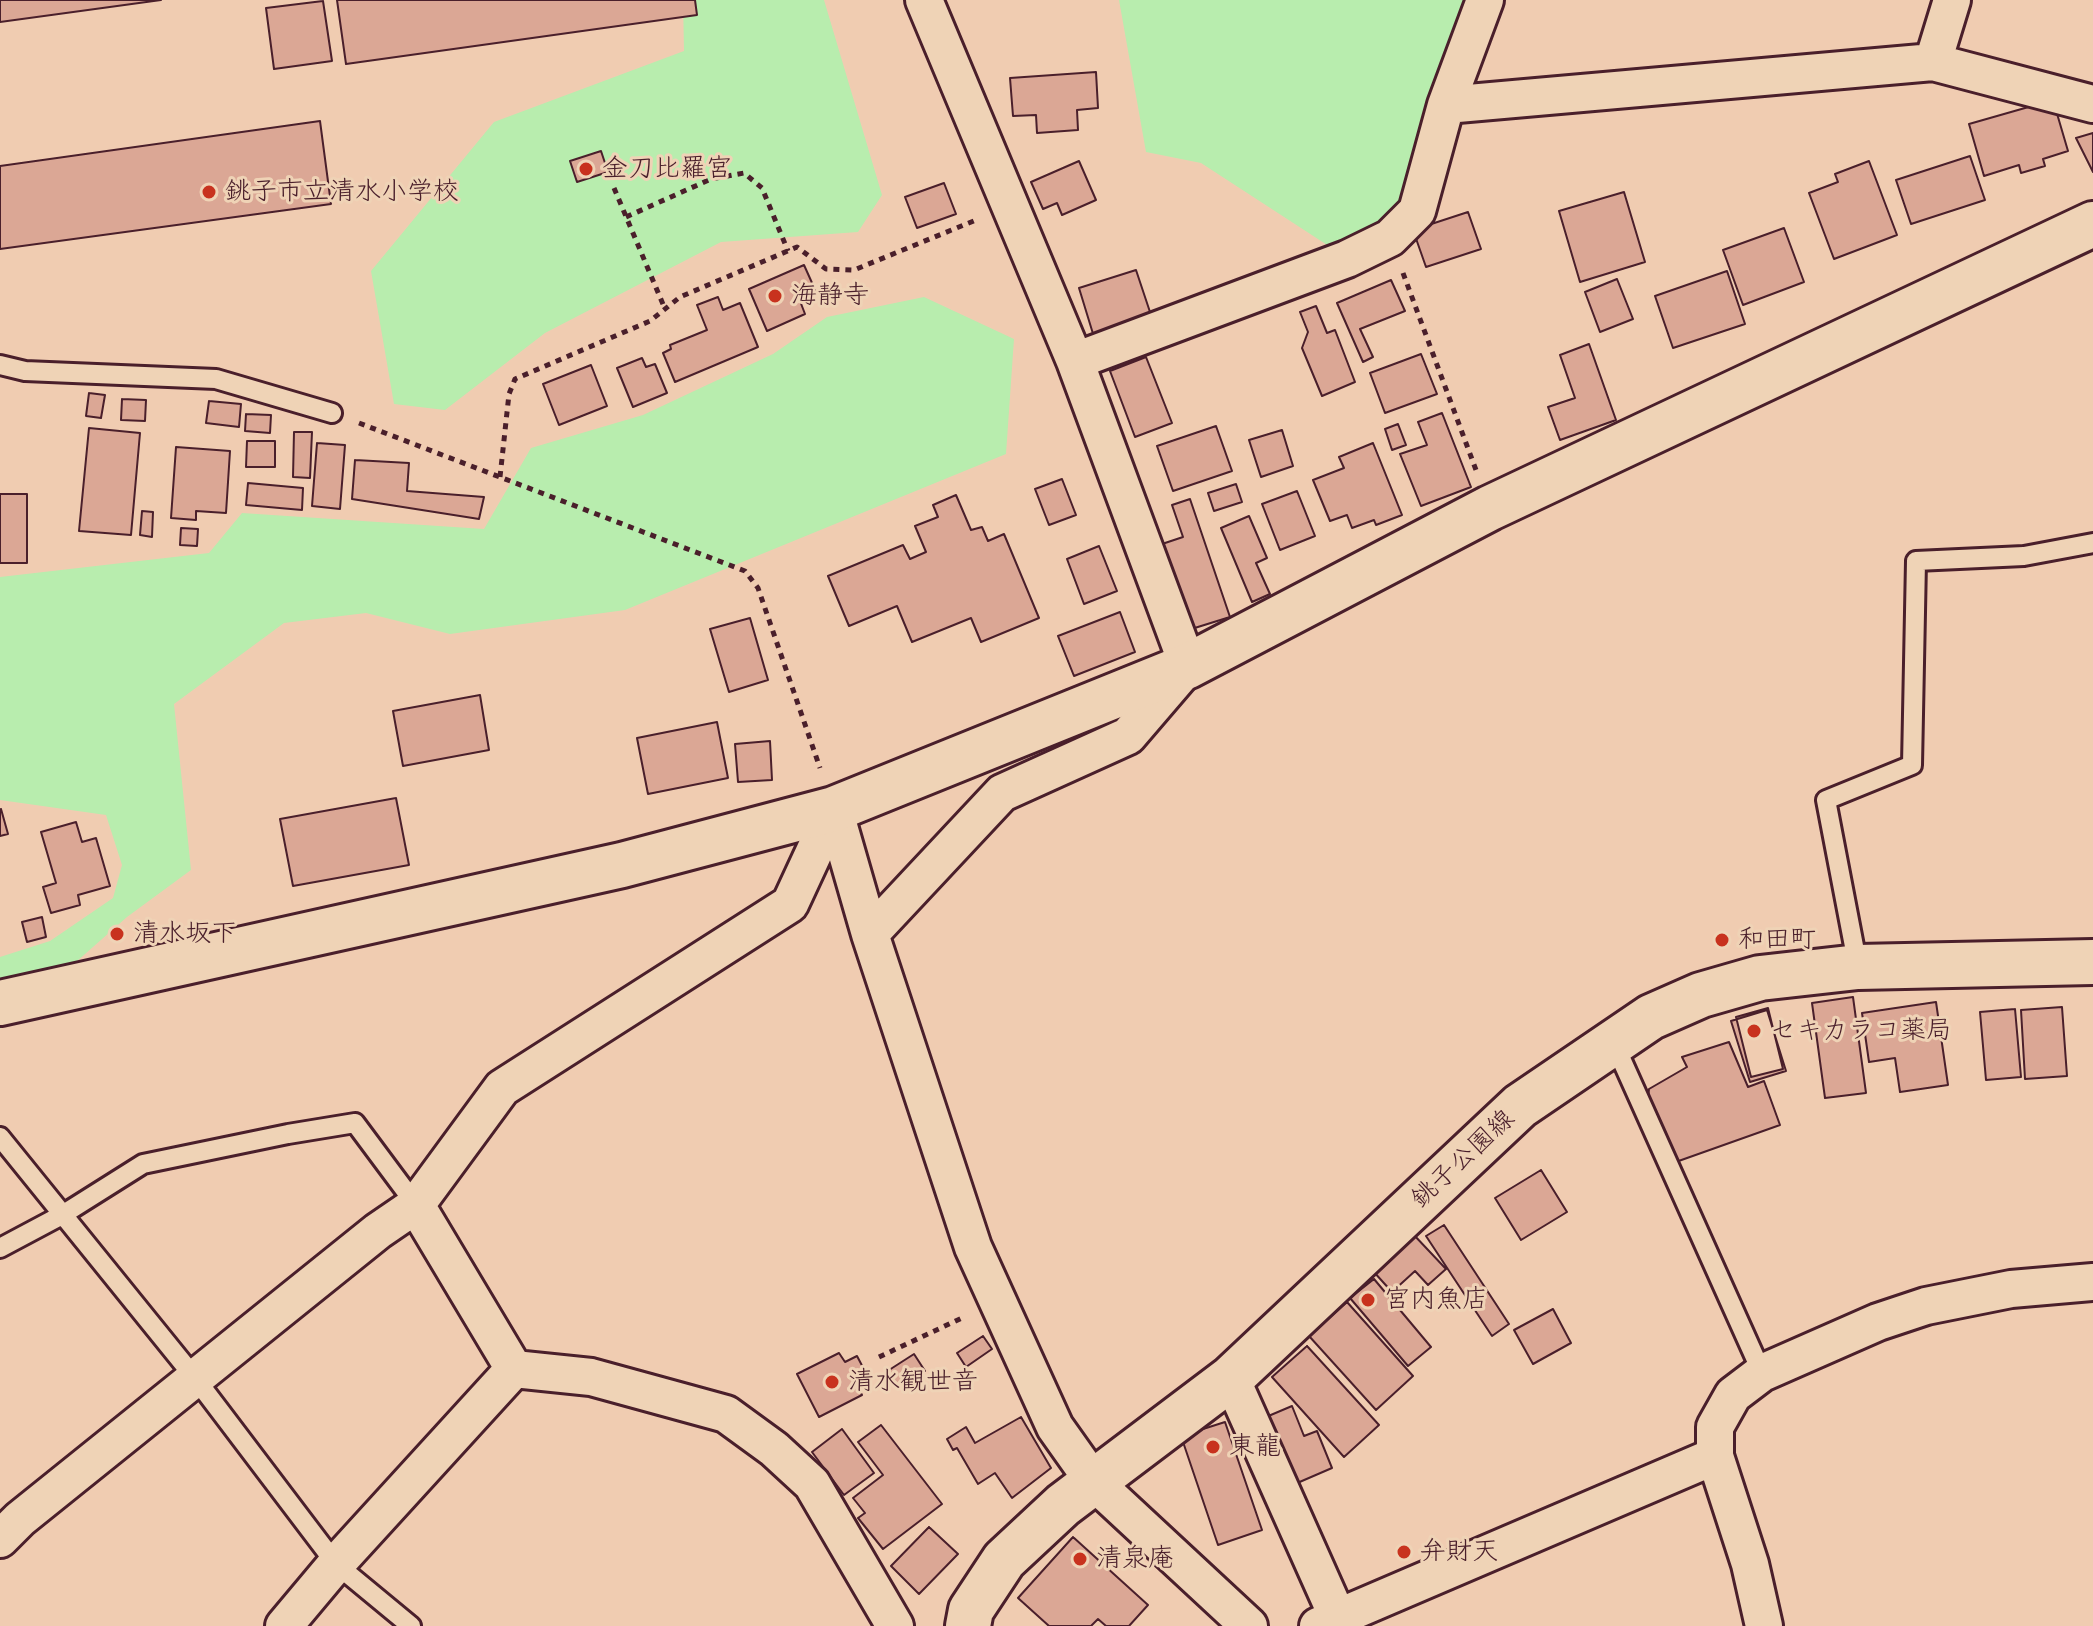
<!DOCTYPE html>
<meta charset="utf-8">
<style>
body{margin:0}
canvas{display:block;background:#f0ccb1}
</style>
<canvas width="2093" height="1626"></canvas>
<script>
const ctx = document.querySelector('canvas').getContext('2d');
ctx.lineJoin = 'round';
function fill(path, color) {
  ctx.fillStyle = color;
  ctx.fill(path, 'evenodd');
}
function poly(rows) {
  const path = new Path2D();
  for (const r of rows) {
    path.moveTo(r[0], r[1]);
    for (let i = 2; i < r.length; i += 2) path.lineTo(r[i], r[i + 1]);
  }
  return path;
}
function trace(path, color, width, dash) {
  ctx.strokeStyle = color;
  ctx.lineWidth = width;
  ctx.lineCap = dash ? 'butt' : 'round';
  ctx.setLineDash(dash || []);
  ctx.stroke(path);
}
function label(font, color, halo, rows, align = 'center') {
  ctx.font = font + ' "Comic Neue","Klee One",sans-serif';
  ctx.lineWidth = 6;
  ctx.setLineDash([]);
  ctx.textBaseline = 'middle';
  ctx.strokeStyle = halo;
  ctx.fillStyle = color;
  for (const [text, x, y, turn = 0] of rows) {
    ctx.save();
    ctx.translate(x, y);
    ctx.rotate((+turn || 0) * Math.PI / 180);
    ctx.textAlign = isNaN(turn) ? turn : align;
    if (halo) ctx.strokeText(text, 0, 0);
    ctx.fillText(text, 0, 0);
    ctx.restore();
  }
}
fill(poly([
 [683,0,824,0,882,195,858,232,721,242,545,333,445,410,394,404,371,271,494,122,684,51],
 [1119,0,1480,0,1400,212,1341,254,1201,163,1146,152],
 [924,297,1014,339,1006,454,625,610,450,634,366,613,284,623,174,704,191,870,127,917,0,1029,0,957,50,941,113,898,122,865,106,815,0,800,0,577,209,553,242,513,484,529,531,448,643,415,773,354,827,317]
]), '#b8edae');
const building = poly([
 [0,0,161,0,0,22,0,0],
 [337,0,695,0,697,15,346,64,337,0],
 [323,1,332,61,274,69,266,8,323,1],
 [1096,72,1098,108,1077,110,1078,130,1037,133,1036,115,1013,116,1010,78,1096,72],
 [2053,100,2068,151,2043,159,2045,166,2021,173,2019,165,1984,176,1969,124,2053,100],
 [320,121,331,204,0,249,0,166,320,121],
 [2093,133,2093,172,2076,138,2093,133],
 [601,151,608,172,577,182,570,161,601,151],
 [1970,156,1985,200,1911,224,1896,180,1970,156],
 [1079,161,1096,200,1062,215,1057,203,1043,209,1031,182,1079,161],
 [1869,161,1897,235,1834,259,1809,193,1838,182,1835,174,1869,161],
 [944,183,956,214,917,228,905,197,944,183],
 [1624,192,1645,262,1580,282,1559,211,1624,192],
 [1468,212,1481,249,1426,267,1413,230,1468,212],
 [1784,228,1804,282,1743,305,1723,250,1784,228],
 [804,265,817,294,800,301,805,314,767,331,749,289,804,265],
 [1136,270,1152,318,1094,337,1079,288,1136,270],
 [1727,271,1745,324,1673,348,1655,296,1727,271],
 [1617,279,1633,319,1600,332,1585,292,1617,279],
 [1391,280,1405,311,1360,329,1373,357,1363,362,1337,303,1391,280],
 [718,297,723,310,740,303,758,347,675,382,663,353,671,349,670,345,707,330,697,305,718,297],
 [1316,306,1327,333,1335,330,1355,382,1322,396,1302,348,1308,332,1300,312,1316,306],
 [1589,344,1616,420,1560,440,1548,407,1575,398,1560,355,1589,344],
 [1421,354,1437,394,1385,413,1370,373,1421,354],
 [1146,357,1172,423,1135,437,1110,371,1146,357],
 [642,358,646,367,655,364,667,393,633,407,617,368,642,358],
 [591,365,607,406,559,425,543,384,591,365],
 [89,393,105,395,101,418,86,416,89,393],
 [122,399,146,400,145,421,121,420,122,399],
 [209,401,241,404,239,427,206,423,209,401],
 [1442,413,1471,487,1421,506,1400,454,1427,445,1418,422,1442,413],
 [246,414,271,415,270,433,245,431,246,414],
 [1398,424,1406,445,1392,450,1385,429,1398,424],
 [1216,426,1232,471,1173,491,1157,446,1216,426],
 [89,428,140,433,131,535,79,531,89,428],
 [1282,430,1293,466,1261,477,1249,440,1282,430],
 [294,432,312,432,310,478,293,477,294,432],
 [247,441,275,441,275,467,246,467,247,441],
 [317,443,345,445,340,509,312,506,317,443],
 [1373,443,1402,515,1376,525,1374,520,1352,528,1347,515,1330,521,1313,480,1344,468,1339,457,1373,443],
 [176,447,230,451,226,513,196,511,196,520,171,518,176,447],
 [355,460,409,463,407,491,484,497,479,519,352,499,355,460],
 [1062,479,1076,515,1049,525,1035,489,1062,479],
 [248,483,303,488,302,510,246,505,248,483],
 [1236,484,1242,502,1214,511,1208,493,1236,484],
 [1297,491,1315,536,1280,550,1262,504,1297,491],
 [0,494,27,494,27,563,0,563,0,494],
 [956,495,971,530,982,527,988,541,1004,534,1039,618,981,642,971,618,912,642,897,606,849,626,828,576,903,545,910,559,926,552,915,526,938,517,933,505,956,495],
 [1190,499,1230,617,1185,631,1156,546,1183,537,1172,505,1190,499],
 [142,511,153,512,152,537,140,535,142,511],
 [1249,516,1267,558,1256,563,1270,594,1252,602,1221,528,1249,516],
 [181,528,198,529,197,546,180,545,181,528],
 [1099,546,1117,591,1084,604,1067,559,1099,546],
 [1120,612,1135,652,1074,676,1058,636,1120,612],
 [750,618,768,680,729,692,710,629,750,618],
 [480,695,489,750,403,766,393,711,480,695],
 [717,722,728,778,648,794,637,738,717,722],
 [770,741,772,780,738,782,735,744,770,741],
 [396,798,409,865,293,886,280,819,396,798],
 [1,809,8,834,0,836,0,810,1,809],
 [76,822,82,842,96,838,110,886,78,895,80,905,51,913,43,887,56,883,41,832,76,822],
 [42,917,46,937,27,942,22,922,42,917],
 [1853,997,1866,1093,1825,1098,1812,1003,1853,997],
 [1936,1002,1948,1085,1900,1092,1895,1058,1869,1062,1862,1013,1936,1002],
 [2062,1007,2067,1076,2025,1079,2021,1010,2062,1007],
 [1768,1008,1783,1069,1751,1077,1736,1017,1768,1008],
 [2015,1009,2021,1077,1986,1080,1980,1012,2015,1009],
 [1767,1010,1786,1071,1750,1082,1731,1021,1767,1010],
 [1729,1042,1748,1087,1764,1081,1780,1125,1673,1163,1647,1109,1649,1089,1687,1067,1682,1057,1729,1042],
 [1541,1170,1567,1212,1521,1240,1495,1198,1541,1170],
 [1444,1225,1509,1324,1492,1336,1426,1236,1444,1225],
 [1413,1234,1446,1269,1428,1285,1415,1271,1392,1292,1373,1271,1413,1234],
 [1374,1279,1431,1347,1408,1366,1350,1298,1374,1279],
 [1347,1302,1413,1376,1376,1410,1309,1336,1347,1302],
 [1553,1309,1571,1343,1533,1364,1514,1330,1553,1309],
 [983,1336,992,1349,966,1367,957,1353,983,1336],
 [1307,1346,1379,1425,1344,1457,1272,1377,1307,1346],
 [839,1353,845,1362,857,1356,868,1377,856,1384,862,1395,819,1417,797,1374,839,1353],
 [914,1354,925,1371,897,1389,886,1372,914,1354],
 [1292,1406,1304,1436,1317,1431,1332,1468,1288,1487,1259,1420,1292,1406],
 [1021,1417,1051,1468,1012,1498,995,1473,978,1484,957,1448,953,1450,947,1439,966,1427,975,1443,1021,1417],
 [1225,1422,1262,1530,1218,1545,1181,1436,1225,1422],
 [881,1425,942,1504,883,1549,858,1518,865,1513,853,1498,883,1475,858,1442,881,1425],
 [842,1429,874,1473,844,1495,812,1452,842,1429],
 [929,1527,958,1554,919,1594,891,1566,929,1527],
 [1073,1537,1148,1605,1129,1626,1106,1626,1098,1619,1091,1626,1049,1626,1018,1598,1073,1537]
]);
fill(building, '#dba795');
trace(building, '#4a1f2b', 2);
const lane = poly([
 [0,365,25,371,216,379,332,413],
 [1858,967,1826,800,1912,765,1916,561,2024,556,2093,543],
 [1614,1043,1762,1373],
 [0,1137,195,1378,336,1564,411,1626],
 [0,1248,62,1215,143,1164,288,1134,355,1123,416,1205]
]);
const street = poly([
 [1933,62,1952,0],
 [1446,105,1485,0],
 [1075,361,1347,259,1390,238,1417,211,1446,105,1933,62,2093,104],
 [834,809,870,934,973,1247,1055,1427,1094,1482,1249,1626],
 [870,934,1002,793,1128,736,1188,666,1075,361,924,0],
 [416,1205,514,1369],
 [514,1369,591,1377,726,1414,774,1449,812,1484,895,1626],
 [1231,1378,1338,1618,1340,1626],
 [0,1539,20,1519,378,1231,416,1205,502,1088,790,904,834,809],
 [284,1626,336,1564,514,1369],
 [1318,1626,1715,1456],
 [1764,1626,1750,1564,1715,1456,1715,1427,1733,1395,1762,1373,1878,1322,1926,1306,2011,1289,2093,1282]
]);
const secondary = poly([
 [0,1003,622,865,834,809,1188,666,1490,508,2093,224],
 [968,1626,971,1610,1004,1560,1063,1505,1231,1378,1520,1106,1651,1017,1701,995,1760,978,1858,967,2093,962]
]);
trace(lane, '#4a1f2b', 24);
trace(street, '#4a1f2b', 42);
trace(secondary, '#4a1f2b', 50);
trace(poly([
 [614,188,665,309],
 [626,217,711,179,744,173,762,188,788,251],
 [1403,273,1476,470],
 [359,423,745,571,758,588,820,768],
 [500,477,509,394,515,379,650,321,680,297,797,247,826,269,854,270,976,220],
 [879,1357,964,1317]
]), '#4a1f2b', 5, [6, 6]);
trace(lane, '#efd3b6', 18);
trace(street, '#efd3b6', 36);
trace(secondary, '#efd3b6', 44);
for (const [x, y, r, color] of [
 [586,169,8,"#c8321e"],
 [209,192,8,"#c8321e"],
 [775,296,8,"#c8321e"],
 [117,934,8,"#c8321e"],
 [1722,940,8,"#c8321e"],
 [1754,1031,8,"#c8321e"],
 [1368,1300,8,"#c8321e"],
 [832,1382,8,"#c8321e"],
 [1213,1447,8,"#c8321e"],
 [1404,1552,8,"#c8321e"],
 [1080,1559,8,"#c8321e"]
]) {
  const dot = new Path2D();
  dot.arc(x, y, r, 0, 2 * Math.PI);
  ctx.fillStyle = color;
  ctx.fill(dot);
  trace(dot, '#efd3b6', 3);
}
label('26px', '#4a1f2b', '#efd3b6', [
 ["金刀比羅宮",602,169],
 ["銚子市立清水小学校",225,192],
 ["海静寺",791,296],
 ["清水坂下",133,934],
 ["和田町",1738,940],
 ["セキカラコ薬局",1770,1031],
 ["宮内魚店",1384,1300],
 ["清水観世音",848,1382],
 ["東龍",1229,1447],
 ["弁財天",1420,1552],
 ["清泉庵",1096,1559]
], 'left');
label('26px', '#4a1f2b', '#efd3b6', [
 ["銚子公園線",1463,1159,-43]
]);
</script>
